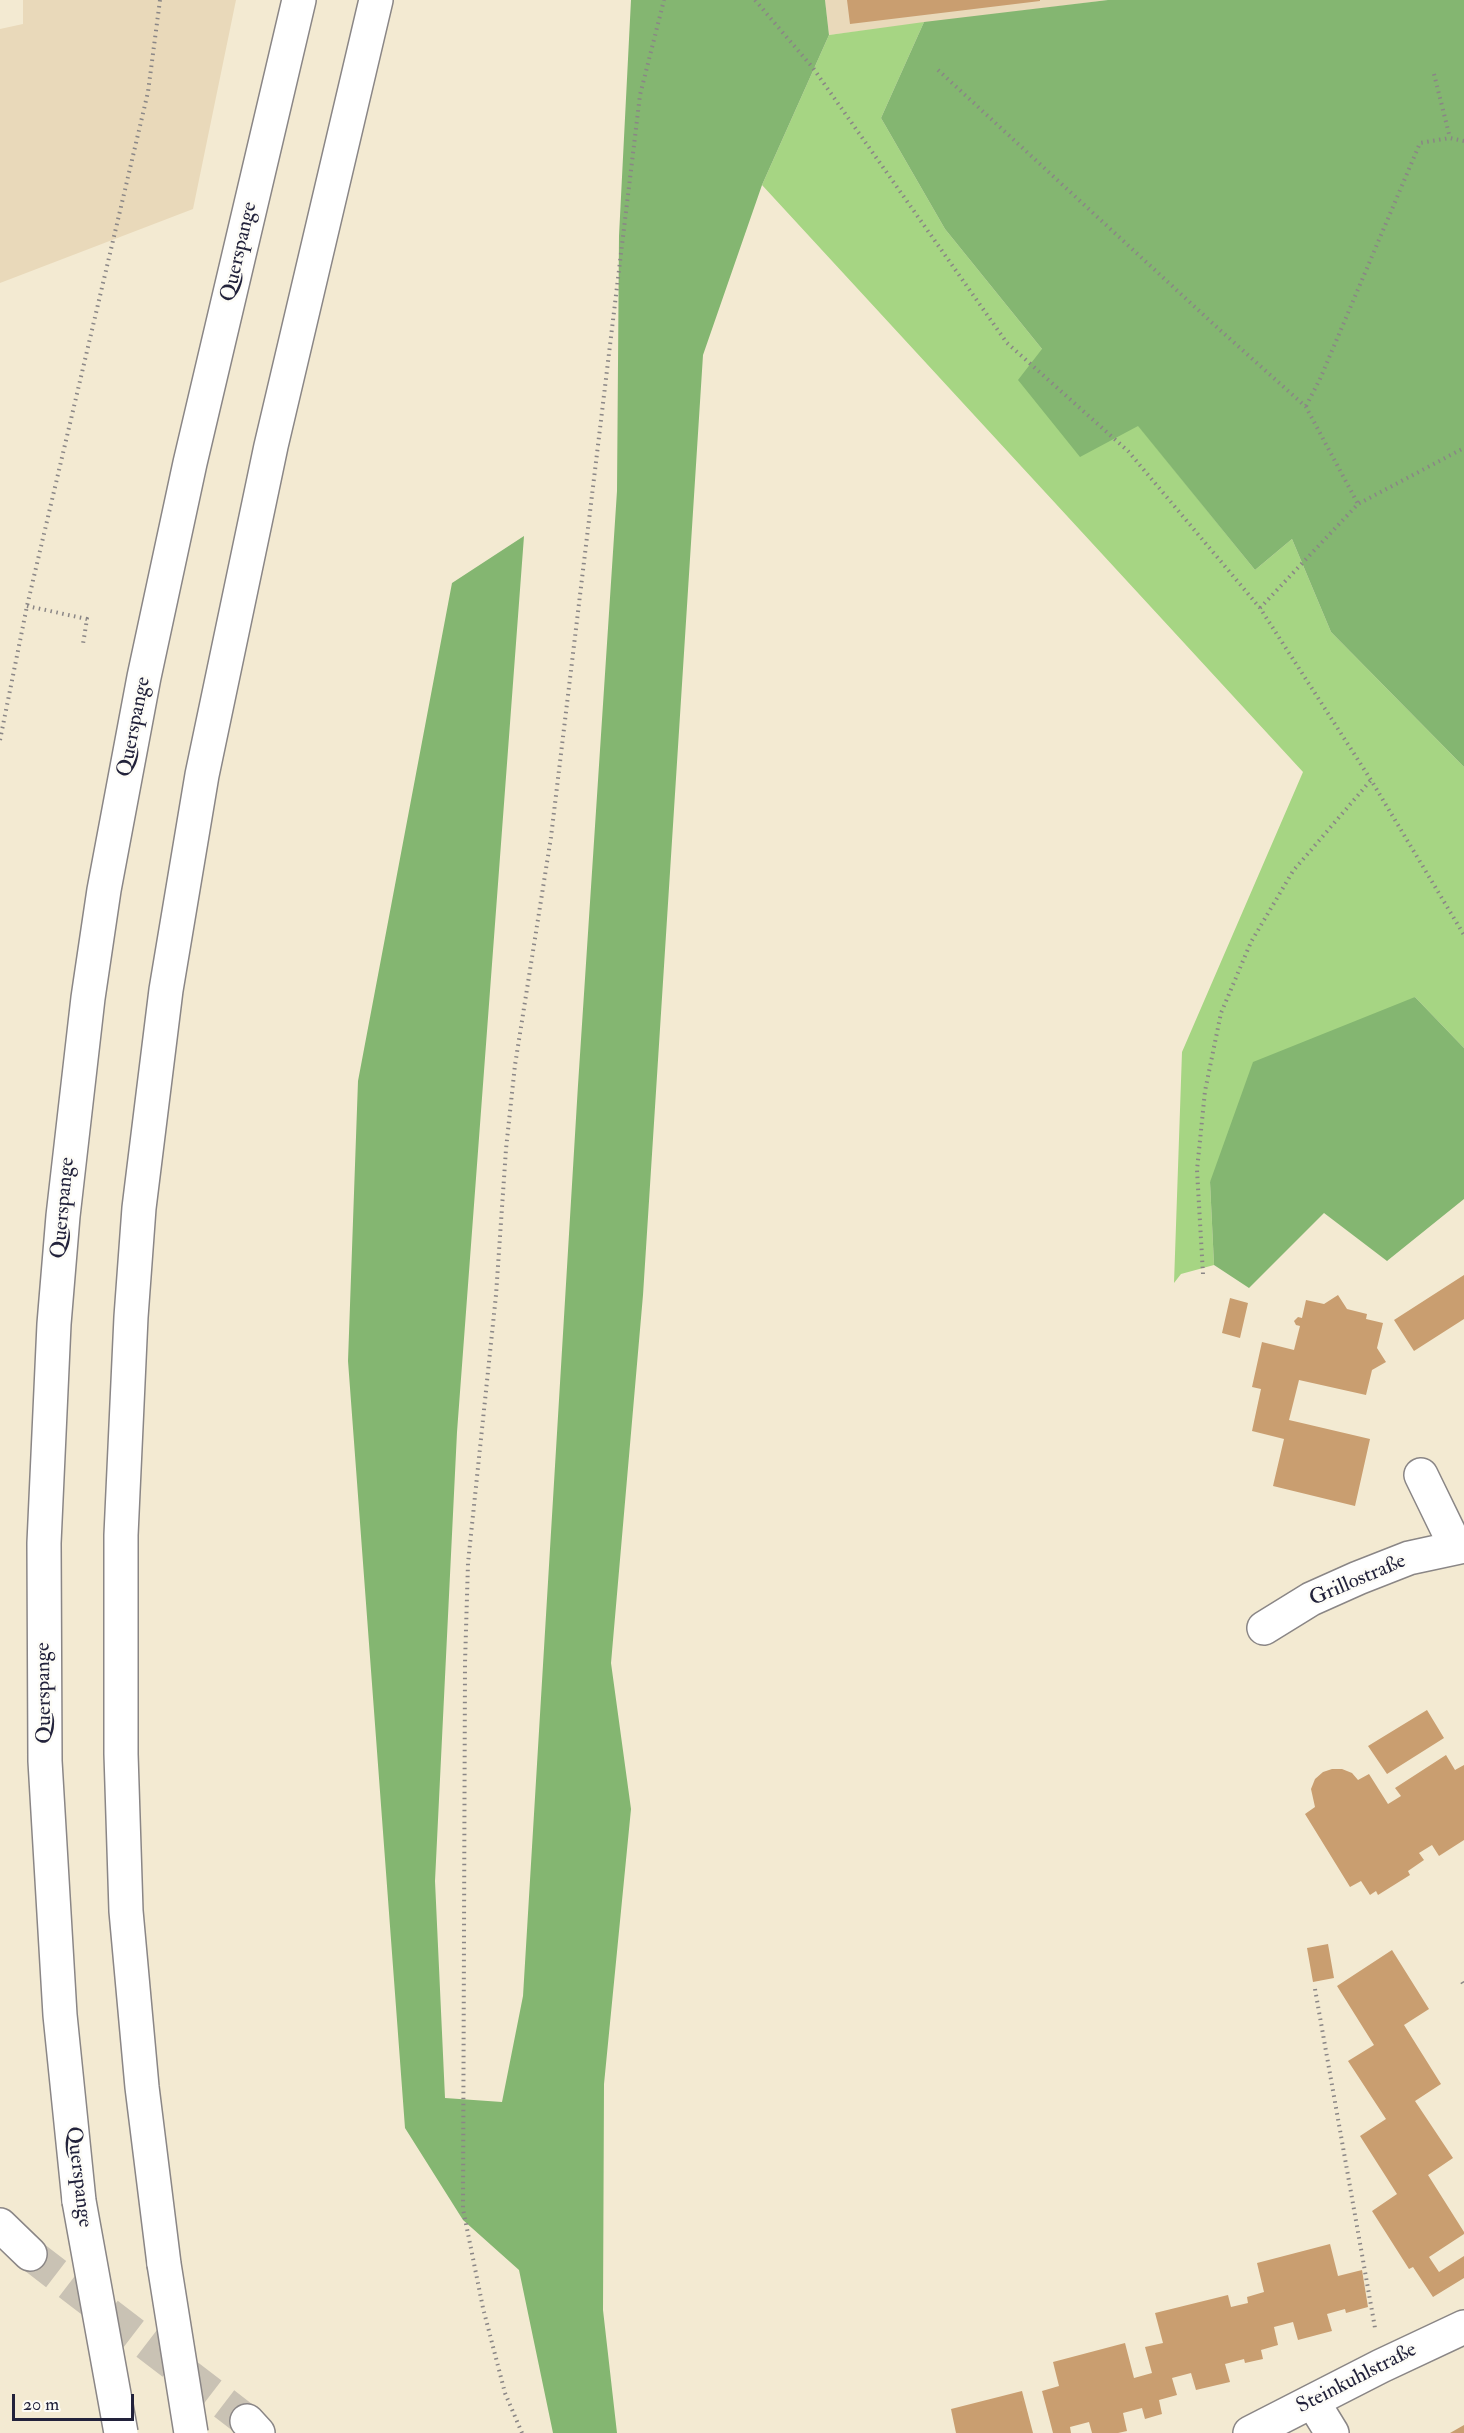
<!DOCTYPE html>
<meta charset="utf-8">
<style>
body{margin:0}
#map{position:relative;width:1464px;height:2433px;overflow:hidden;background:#f3ead2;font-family:"IM FELL Double Pica",serif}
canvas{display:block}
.scale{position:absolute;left:12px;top:2394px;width:122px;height:27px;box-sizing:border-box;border:3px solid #22223b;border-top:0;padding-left:8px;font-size:18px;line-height:21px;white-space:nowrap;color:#22223b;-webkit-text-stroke:4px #fdfcf7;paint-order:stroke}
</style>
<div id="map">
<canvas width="1464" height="2433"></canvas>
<div class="scale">20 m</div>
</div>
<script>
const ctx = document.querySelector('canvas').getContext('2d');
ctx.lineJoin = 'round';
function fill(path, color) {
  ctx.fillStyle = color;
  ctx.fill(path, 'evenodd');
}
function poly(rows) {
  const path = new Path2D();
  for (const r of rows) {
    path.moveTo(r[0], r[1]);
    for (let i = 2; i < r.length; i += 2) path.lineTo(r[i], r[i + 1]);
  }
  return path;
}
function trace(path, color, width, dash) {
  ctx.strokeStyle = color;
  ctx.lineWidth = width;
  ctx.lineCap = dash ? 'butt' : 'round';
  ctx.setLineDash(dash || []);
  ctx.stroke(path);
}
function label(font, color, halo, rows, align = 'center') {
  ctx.font = font + ' "IM FELL Double Pica",serif';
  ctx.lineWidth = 5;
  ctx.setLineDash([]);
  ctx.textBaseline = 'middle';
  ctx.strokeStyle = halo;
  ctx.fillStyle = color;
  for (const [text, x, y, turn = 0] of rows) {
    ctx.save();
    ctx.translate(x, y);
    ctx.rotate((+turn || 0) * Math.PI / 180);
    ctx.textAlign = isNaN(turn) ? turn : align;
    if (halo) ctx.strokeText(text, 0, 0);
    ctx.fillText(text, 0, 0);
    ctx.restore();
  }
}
fill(poly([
 [23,0,236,0,193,209,0,283,0,29,23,24],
 [825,0,1108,0,829,35]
]), '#e9d9ba');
fill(poly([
 [924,22,881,118,945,229,1042,349,1138,425,1255,570,1292,539,1331,632,1464,767,1464,1048,1415,997,1210,1182,1214,1265,1181,1274,1174,1283,1182,1052,1303,772,762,185,829,35]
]), '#a6d583');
fill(poly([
 [631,0,825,0,829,35,762,185,703,355,643,1295,611,1663,631,1809,604,2084,603,2310,617,2433,553,2433,519,2270,463,2220,405,2128,348,1361,358,1081,452,583,524,536,457,1432,435,1881,445,2098,502,2102,523,1996,578,1085,617,491,619,236],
 [1108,0,1464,0,1464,767,1331,632,1292,539,1255,570,1138,426,1080,457,1018,380,1042,349,945,229,881,118,924,22],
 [1415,997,1464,1048,1464,1199,1387,1261,1324,1213,1249,1288,1214,1265,1210,1182,1253,1062]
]), '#84b671');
fill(poly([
 [847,0,1040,0,1040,1,850,24],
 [1464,1275,1464,1319,1414,1351,1394,1320],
 [1338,1295,1347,1309,1367,1314,1366,1319,1383,1323,1377,1348,1386,1362,1372,1370,1366,1395,1299,1380,1289,1420,1370,1439,1355,1506,1273,1486,1284,1439,1252,1431,1261,1389,1252,1387,1262,1342,1294,1350,1300,1326,1296,1325,1294,1321,1298,1317,1302,1318,1306,1300,1324,1304],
 [1230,1298,1248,1303,1240,1338,1222,1333],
 [1427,1710,1444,1738,1387,1774,1368,1746],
 [1446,1755,1455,1770,1464,1765,1464,1840,1439,1856,1432,1845,1419,1853,1424,1860,1408,1871,1410,1875,1378,1895,1376,1891,1370,1895,1361,1881,1350,1887,1305,1814,1315,1807,1311,1789,1315,1779,1323,1772,1332,1769,1342,1769,1352,1773,1358,1780,1369,1774,1388,1804,1401,1796,1395,1788],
 [1328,1944,1334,1978,1313,1982,1307,1948],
 [1392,1950,1429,2009,1404,2025,1441,2084,1415,2101,1453,2158,1428,2175,1464,2232,1464,2234,1429,2257,1439,2272,1464,2256,1464,2278,1433,2297,1413,2267,1409,2269,1372,2211,1397,2194,1360,2136,1386,2119,1348,2061,1374,2045,1337,1986],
 [1330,2244,1338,2276,1362,2270,1368,2307,1346,2313,1345,2309,1327,2314,1332,2331,1298,2340,1293,2322,1274,2327,1278,2345,1261,2350,1263,2359,1245,2363,1244,2359,1225,2364,1230,2382,1196,2390,1191,2373,1172,2378,1177,2395,1159,2400,1162,2414,1145,2419,1142,2408,1123,2413,1127,2431,1118,2433,1092,2433,1089,2422,1070,2427,1071,2433,1053,2433,1042,2391,1059,2386,1053,2362,1125,2343,1134,2378,1152,2373,1145,2347,1163,2343,1155,2313,1228,2295,1231,2307,1248,2303,1247,2297,1264,2292,1257,2263],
 [1022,2391,1033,2433,956,2433,951,2409],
 [1464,2425,1464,2433,1450,2433]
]), '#c99e70');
trace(poly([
 [30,2254,247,2421]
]), '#c9c2b4', 33, [33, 16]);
const minor = poly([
 [1421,1475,1456,1547],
 [1264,1628,1311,1599,1358,1578,1409,1558,1464,1546],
 [1313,2402,1332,2433],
 [1250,2433,1381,2366,1464,2327]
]);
const highway = poly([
 [79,2201,60,2015,45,1761,44,1543,54,1324,63,1216,88,998,104,890,144,677,190,463,299,0],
 [0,2225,30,2254],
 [164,2264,142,2087,126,1911,121,1754,121,1535,131,1317,139,1208,166,990,202,775,271,446,376,0],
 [247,2421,258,2433]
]);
trace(minor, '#8a8686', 36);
trace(highway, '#8a8686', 36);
trace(poly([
 [755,0,813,68,1007,343,1128,451,1260,608,1371,780,1464,935],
 [938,70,1221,331,1306,407,1358,504],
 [1434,74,1450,138],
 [1306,406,1320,379,1420,143,1450,138,1464,141],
 [27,606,87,619,83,644],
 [1260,608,1358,504,1464,448],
 [0,740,27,606,148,92,160,0],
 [1203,1274,1197,1170,1205,1091,1221,1013,1251,942,1293,871,1371,780],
 [1462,1982,1464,1985],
 [1315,1989,1375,2328],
 [522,2433,505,2393,483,2308,463,2209,465,1663,468,1563,496,1295,506,1149,515,1065,551,837,640,95,664,0]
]), '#8a8686', 4, [1.5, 4.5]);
trace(minor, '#fff', 33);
trace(highway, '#fff', 33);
const highwayBridge = poly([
 [79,2201,121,2433],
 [164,2264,191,2433]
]);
trace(highwayBridge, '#8a8686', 36, []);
trace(highwayBridge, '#fff', 33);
label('21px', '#22223b', '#fdfcf7', [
 ["Querspange",240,252,-77],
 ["Querspange",135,727,-79],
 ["Querspange",64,1208,-85],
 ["Grillostraße",1358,1581,-23],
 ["Querspange",45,1693,-91],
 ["Querspange",78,2177,83],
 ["Steinkuhlstraße",1357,2379,-27]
]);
</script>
